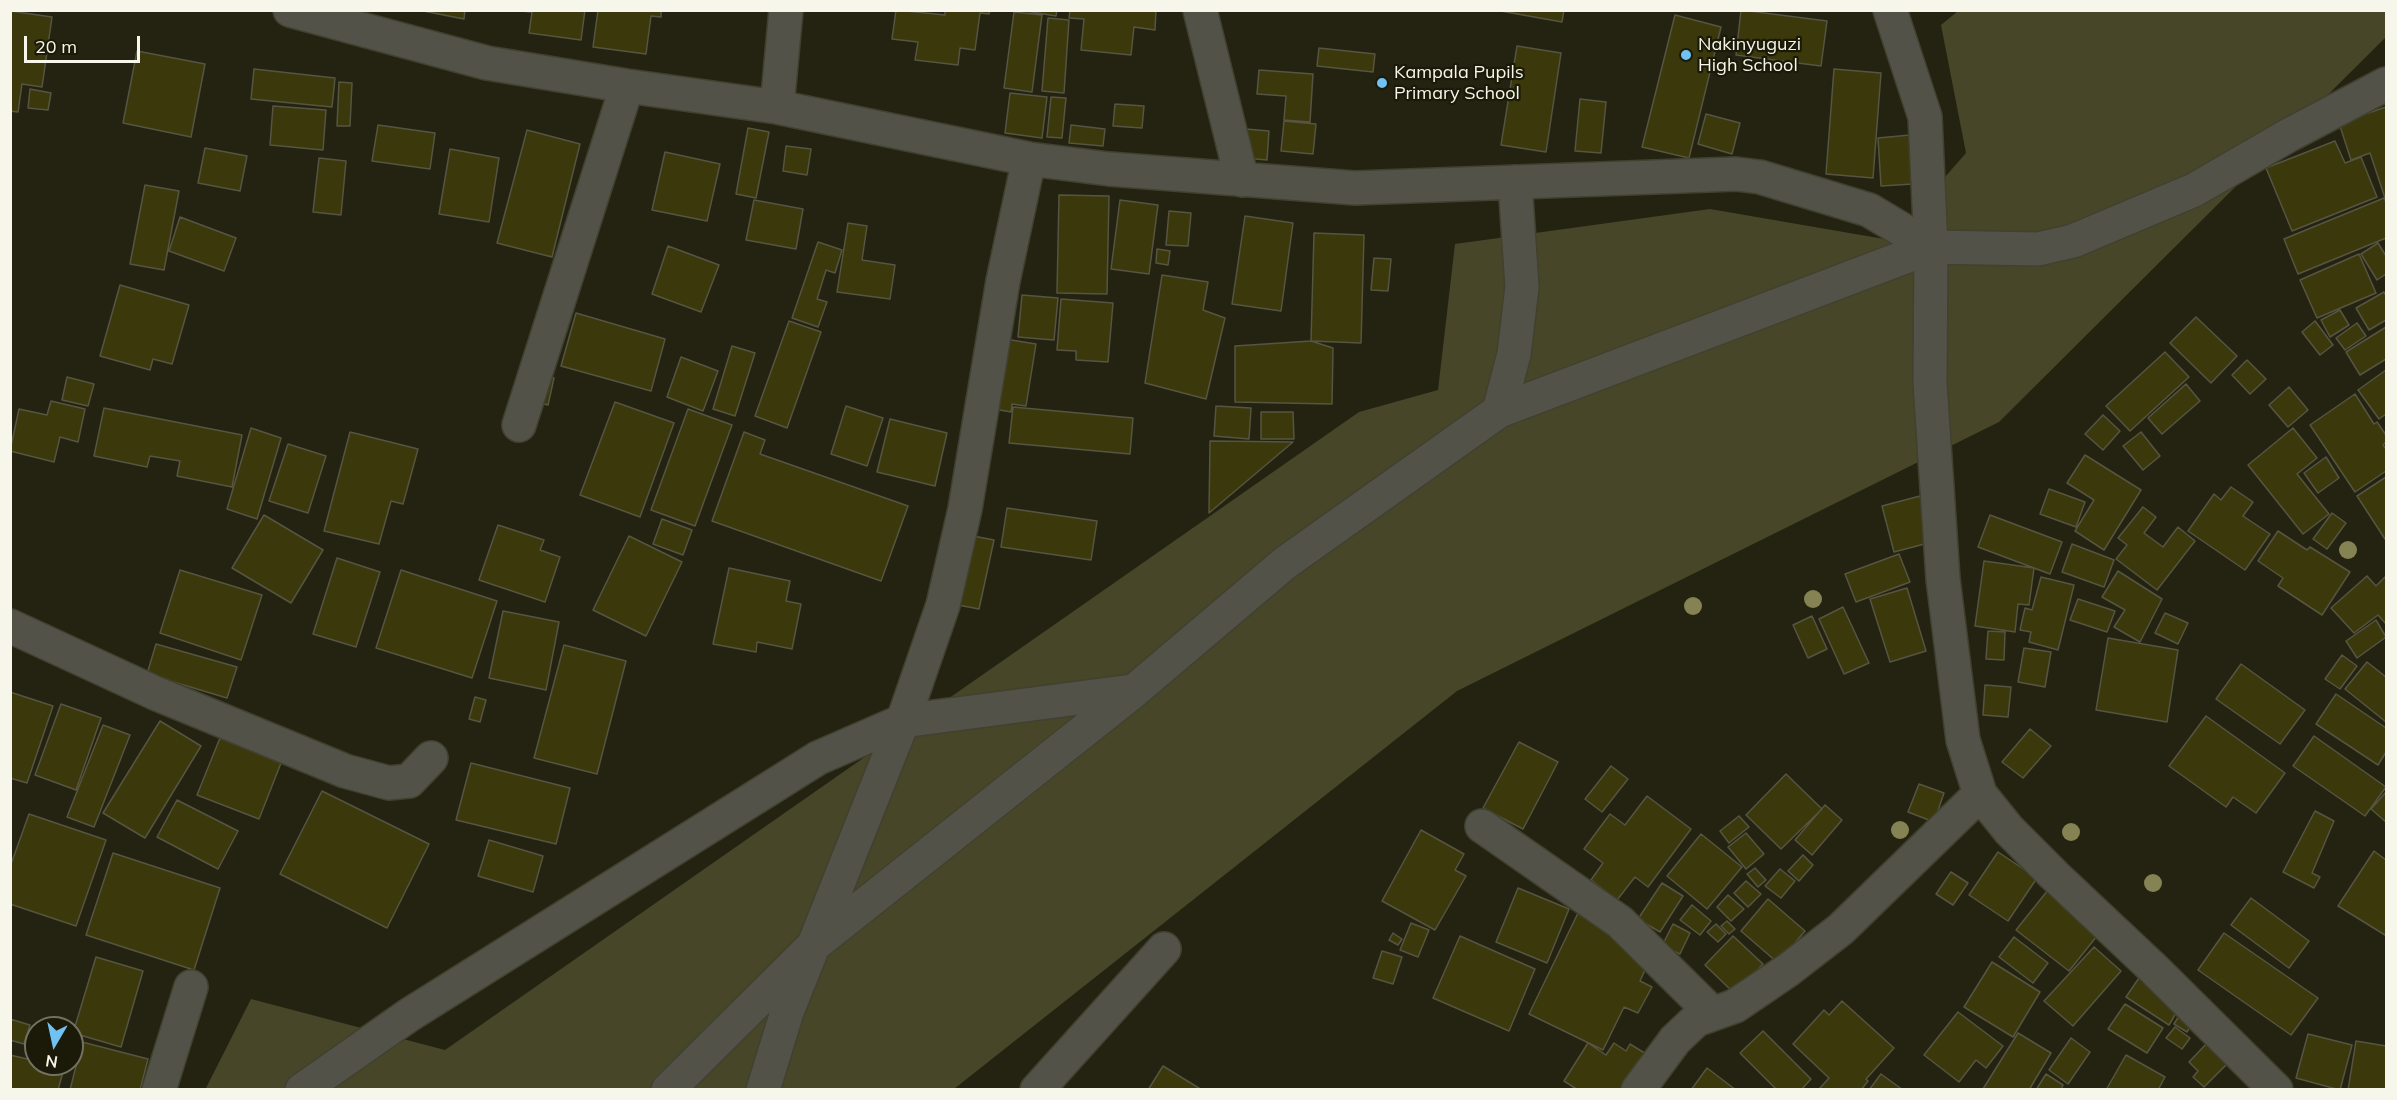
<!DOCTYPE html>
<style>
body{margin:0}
#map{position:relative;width:2397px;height:1100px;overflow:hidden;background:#242311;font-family:Mulish,sans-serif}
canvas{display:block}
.frame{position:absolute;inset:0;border:12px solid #f6f6ea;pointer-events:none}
.north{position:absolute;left:24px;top:1016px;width:60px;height:60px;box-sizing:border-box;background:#1b1a08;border:2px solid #737262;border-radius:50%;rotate:189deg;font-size:16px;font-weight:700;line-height:24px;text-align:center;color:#f6f6ea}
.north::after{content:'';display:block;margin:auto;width:21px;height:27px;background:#70c2f4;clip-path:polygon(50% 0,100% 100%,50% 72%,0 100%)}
.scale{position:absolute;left:24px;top:36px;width:116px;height:27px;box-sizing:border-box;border:3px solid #f6f6ea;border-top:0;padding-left:8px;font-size:18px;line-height:21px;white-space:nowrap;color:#f6f6ea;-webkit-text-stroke:4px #1b1a08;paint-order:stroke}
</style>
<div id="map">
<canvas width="2397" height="1100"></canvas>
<div class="frame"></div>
<div class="north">N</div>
<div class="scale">20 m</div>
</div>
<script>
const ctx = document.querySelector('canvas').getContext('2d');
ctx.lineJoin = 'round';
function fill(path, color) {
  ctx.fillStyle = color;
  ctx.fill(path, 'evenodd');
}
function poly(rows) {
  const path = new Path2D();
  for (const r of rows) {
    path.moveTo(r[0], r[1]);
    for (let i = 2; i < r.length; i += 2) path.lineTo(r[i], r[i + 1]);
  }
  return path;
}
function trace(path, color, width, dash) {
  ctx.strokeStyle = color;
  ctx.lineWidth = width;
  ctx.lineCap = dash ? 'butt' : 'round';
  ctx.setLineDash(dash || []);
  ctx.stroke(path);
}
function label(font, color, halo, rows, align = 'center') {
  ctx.font = font + ' Mulish,sans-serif';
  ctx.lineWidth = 4.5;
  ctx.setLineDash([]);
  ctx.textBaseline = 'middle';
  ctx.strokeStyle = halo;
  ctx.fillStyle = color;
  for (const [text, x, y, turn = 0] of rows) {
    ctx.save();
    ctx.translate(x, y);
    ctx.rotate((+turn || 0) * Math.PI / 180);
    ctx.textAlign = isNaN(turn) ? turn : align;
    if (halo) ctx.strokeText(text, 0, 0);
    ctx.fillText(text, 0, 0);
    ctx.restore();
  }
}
fill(poly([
 [1958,11,2386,11,2386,37,1999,422,1457,691,954,1089,205,1090,251,999,445,1050,1359,412,1438,390,1455,244,1710,209,1890,240,1966,153,1941,25]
]), '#474628');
const building = poly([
 [418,10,465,10,464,19,418,10],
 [585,10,581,40,529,33,532,12,520,11,585,10],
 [598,10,661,10,661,17,651,16,646,54,593,47,598,10],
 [896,10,945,15,945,10,990,10,989,14,980,13,975,50,960,48,958,65,915,60,918,42,892,39,896,10],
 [1019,10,1057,10,1056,16,1019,10],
 [1070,10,1156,10,1155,30,1134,27,1131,55,1081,50,1084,19,1069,18,1070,10],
 [1495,10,1564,10,1562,22,1495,10],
 [1741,10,1827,21,1821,66,1736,55,1741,10],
 [10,11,52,17,42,87,22,84,18,112,10,111,10,11],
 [1014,12,1042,15,1032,92,1004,88,1014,12],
 [1675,15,1721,27,1689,158,1642,147,1675,15],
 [1048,18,1069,20,1064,93,1042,91,1048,18],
 [1517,46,1561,53,1546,152,1501,145,1517,46],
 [1319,48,1375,54,1373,72,1317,66,1319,48],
 [137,51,205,64,191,137,123,123,137,51],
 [254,69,335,78,332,107,251,99,254,69],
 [1834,69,1881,73,1873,178,1826,174,1834,69],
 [1259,70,1313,74,1310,122,1284,120,1286,96,1257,94,1259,70],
 [339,82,352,83,350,126,337,126,339,82],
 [30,89,51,93,48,110,28,108,30,89],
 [1010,93,1047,97,1042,138,1005,133,1010,93],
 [1051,97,1066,98,1062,138,1047,137,1051,97],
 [1580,99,1606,102,1601,153,1575,151,1580,99],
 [1115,104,1144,106,1142,128,1113,126,1115,104],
 [273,106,326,110,323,150,270,145,273,106],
 [2386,107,2386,201,2370,153,2351,160,2339,123,2386,107],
 [1706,114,1740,123,1732,154,1698,144,1706,114],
 [1284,121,1316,124,1313,154,1281,151,1284,121],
 [378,125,435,133,430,169,372,161,378,125],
 [1071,125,1105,129,1103,146,1069,143,1071,125],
 [748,128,769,132,756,198,736,194,748,128],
 [1246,129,1269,131,1267,160,1244,158,1246,129],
 [527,130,580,144,552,257,497,243,527,130],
 [1910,135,1913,184,1881,186,1878,138,1910,135],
 [2335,141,2345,163,2361,157,2377,197,2292,231,2266,168,2335,141],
 [786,146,811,149,807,175,783,171,786,146],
 [205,148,247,156,240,191,198,183,205,148],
 [450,149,499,158,489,222,439,214,450,149],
 [665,152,720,164,707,221,652,210,665,152],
 [319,158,346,161,341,215,313,212,319,158],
 [145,185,179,191,164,270,130,264,145,185],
 [1059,195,1109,196,1107,294,1057,293,1059,195],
 [2384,198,2386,202,2386,238,2298,274,2284,239,2384,198],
 [754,200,803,209,796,249,746,240,754,200],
 [1120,200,1158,205,1149,274,1111,269,1120,200],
 [1169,211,1191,213,1188,246,1166,245,1169,211],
 [1245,216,1293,223,1281,311,1232,304,1245,216],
 [180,217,236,238,224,271,169,251,180,217],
 [848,223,867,226,862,260,895,265,890,299,837,292,848,223],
 [1314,233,1364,235,1361,343,1311,341,1314,233],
 [818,242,842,250,835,273,826,270,817,299,827,302,818,327,792,318,818,242],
 [2378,243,2386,256,2386,274,2377,280,2361,254,2378,243],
 [668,246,719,265,701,312,652,294,668,246],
 [1157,249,1170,251,1168,265,1156,263,1157,249],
 [2359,254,2376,293,2317,318,2300,280,2359,254],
 [1374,258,1391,259,1388,291,1371,290,1374,258],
 [1162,275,1208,282,1203,310,1225,318,1206,399,1145,383,1162,275],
 [120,285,189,305,172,364,153,359,150,370,100,356,120,285],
 [2384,292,2386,296,2386,320,2369,330,2356,308,2384,292],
 [1022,295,1058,298,1054,340,1018,337,1022,295],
 [1061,299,1113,303,1108,362,1076,360,1076,351,1057,350,1061,299],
 [2340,310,2349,325,2330,337,2321,320,2340,310],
 [576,313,665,339,651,391,561,366,576,313],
 [2196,317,2237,356,2211,383,2170,343,2196,317],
 [789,321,821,332,787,428,755,416,789,321],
 [2315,321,2333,345,2320,355,2302,332,2315,321],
 [2357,323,2366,336,2345,350,2336,338,2357,323],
 [2386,327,2386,359,2360,375,2346,352,2386,327],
 [1005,339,1036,344,1026,406,1012,404,1011,412,994,409,1005,339],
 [1311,341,1333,348,1332,404,1235,402,1235,346,1311,341],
 [732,346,755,353,735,416,713,409,732,346],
 [2165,352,2189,377,2130,431,2106,406,2165,352],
 [681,357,718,371,703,411,667,397,681,357],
 [2247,360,2266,379,2250,394,2232,375,2247,360],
 [2386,370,2386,414,2379,419,2358,390,2386,370],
 [539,374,554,378,548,405,533,401,539,374],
 [67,377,94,384,88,406,62,400,67,377],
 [2186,384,2200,401,2162,434,2148,418,2186,384],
 [2289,387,2308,410,2288,427,2269,405,2289,387],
 [2355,394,2374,424,2377,422,2386,435,2386,442,2383,445,2386,449,2386,471,2355,492,2310,425,2355,394],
 [51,401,85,409,78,442,60,437,54,462,10,451,19,409,47,415,51,401],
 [615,402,674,423,640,517,580,495,615,402],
 [846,406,883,418,867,466,831,454,846,406],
 [1216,406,1251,408,1249,439,1214,436,1216,406],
 [1013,407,1133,418,1130,454,1009,443,1013,407],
 [104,408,242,435,232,487,177,476,180,461,150,456,147,467,94,456,104,408],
 [688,409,732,425,695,526,651,510,688,409],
 [1261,412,1293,412,1294,439,1261,439,1261,412],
 [2103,415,2120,431,2103,450,2085,434,2103,415],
 [890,419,947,433,935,486,877,472,890,419],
 [251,428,281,438,257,519,227,509,251,428],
 [2293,428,2317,458,2297,474,2329,514,2303,534,2248,465,2293,428],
 [350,432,418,449,403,504,391,501,379,544,324,531,350,432],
 [744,432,765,440,760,454,908,506,881,581,712,521,744,432],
 [2141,432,2160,456,2143,470,2123,446,2141,432],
 [1210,441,1293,442,1209,513,1210,441],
 [288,444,326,456,308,513,269,501,288,444],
 [2085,455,2141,490,2104,550,2075,531,2094,500,2067,483,2085,455],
 [2326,457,2339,478,2318,493,2304,473,2326,457],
 [2386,477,2386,539,2385,539,2357,496,2386,477],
 [2231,487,2253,502,2243,516,2270,534,2245,570,2188,531,2214,494,2221,500,2231,487],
 [2049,489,2085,502,2076,527,2040,514,2049,489],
 [1920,496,1932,542,1894,552,1882,506,1920,496],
 [2143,507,2156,517,2144,533,2163,547,2178,527,2195,541,2157,590,2116,559,2127,545,2118,538,2143,507],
 [1007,508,1097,521,1091,560,1001,547,1007,508],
 [2332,513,2346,523,2327,549,2313,539,2332,513],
 [264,515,323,550,291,603,232,568,264,515],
 [1990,515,2062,542,2050,574,1978,547,1990,515],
 [662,519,692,530,683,555,653,544,662,519],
 [498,525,544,540,540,550,560,557,545,602,479,580,498,525],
 [2278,531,2307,550,2310,547,2350,572,2322,615,2278,586,2283,578,2258,561,2278,531],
 [629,536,682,562,646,636,593,610,629,536],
 [973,536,994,540,979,609,958,605,973,536],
 [2072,544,2114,560,2104,587,2062,572,2072,544],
 [1899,554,1910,582,1856,602,1845,574,1899,554],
 [337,558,380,572,356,647,313,634,337,558],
 [1984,561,2034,568,2029,605,2018,604,2015,632,1975,626,1984,561],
 [729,568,790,581,786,601,801,604,792,649,757,642,756,652,713,644,729,568],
 [180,570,262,595,241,660,160,633,180,570],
 [401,570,497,601,472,678,376,648,401,570],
 [2118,571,2162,599,2140,642,2114,627,2125,610,2102,597,2118,571],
 [2367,576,2376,586,2386,576,2386,624,2378,615,2354,633,2331,608,2367,576],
 [2041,577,2074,585,2058,650,2029,642,2031,632,2020,630,2025,608,2032,610,2041,577],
 [1907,588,1926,651,1890,662,1870,599,1907,588],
 [2078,599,2115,611,2107,632,2070,620,2078,599],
 [1843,607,1869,663,1844,674,1819,619,1843,607],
 [503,611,559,622,546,690,489,678,503,611],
 [2165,613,2188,623,2178,644,2155,633,2165,613],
 [1812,616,1827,649,1808,658,1793,625,1812,616],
 [2376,620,2386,637,2357,658,2346,641,2376,620],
 [1988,631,2005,632,2004,660,1986,659,1988,631],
 [2108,638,2178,650,2167,722,2096,710,2108,638],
 [156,644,237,667,227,698,147,674,156,644],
 [564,645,626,661,597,774,534,758,564,645],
 [2024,648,2051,652,2045,687,2018,682,2024,648],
 [2342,655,2357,666,2340,689,2325,679,2342,655],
 [2367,662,2386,677,2386,722,2345,689,2367,662],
 [2241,664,2305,710,2280,744,2216,699,2241,664],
 [1985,685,2011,687,2008,717,1983,715,1985,685],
 [10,692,53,706,27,783,10,778,10,692],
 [2336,694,2386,728,2386,752,2378,765,2316,724,2336,694],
 [475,697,486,700,480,722,469,719,475,697],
 [61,704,101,718,76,790,35,775,61,704],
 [2206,716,2285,773,2256,813,2233,797,2226,807,2169,766,2206,716],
 [160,721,201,746,145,838,103,813,160,721],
 [103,725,130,735,94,827,67,817,103,725],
 [2030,729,2051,746,2023,778,2002,762,2030,729],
 [2314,736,2386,787,2365,816,2293,766,2314,736],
 [220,738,281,763,259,819,197,795,220,738],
 [1519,742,1558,762,1523,829,1483,808,1519,742],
 [471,763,570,788,556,844,456,820,471,763],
 [1611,766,1628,779,1602,812,1585,799,1611,766],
 [1786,774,1822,809,1781,849,1746,815,1786,774],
 [1919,784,1944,793,1934,822,1908,812,1919,784],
 [322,791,429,844,387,928,280,874,322,791],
 [2386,792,2386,822,2371,809,2386,792],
 [1647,796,1691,829,1648,887,1635,877,1617,900,1591,880,1603,863,1584,849,1610,814,1625,825,1647,796],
 [177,800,238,831,218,869,157,837,177,800],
 [1825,805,1842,820,1812,855,1795,840,1825,805],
 [2315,811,2334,821,2312,873,2320,877,2314,888,2283,872,2315,811],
 [29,814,106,840,76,926,10,904,10,867,29,814],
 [1739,816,1749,827,1729,843,1720,831,1739,816],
 [1421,830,1464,854,1455,870,1466,876,1435,930,1382,901,1421,830],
 [1746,833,1764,854,1746,869,1728,847,1746,833],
 [1701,834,1742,867,1707,909,1667,876,1701,834],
 [489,840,543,856,533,892,478,876,489,840],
 [2374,851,2386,860,2386,933,2385,935,2338,906,2374,851],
 [1998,852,2037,878,2008,921,1969,895,1998,852],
 [113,853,220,888,194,970,86,935,113,853],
 [1803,855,1813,865,1799,881,1788,871,1803,855],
 [1755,868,1766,880,1758,887,1747,874,1755,868],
 [1780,869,1795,881,1781,898,1765,886,1780,869],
 [1951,872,1968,883,1953,905,1936,894,1951,872],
 [1746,881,1761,894,1748,907,1734,893,1746,881],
 [1662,883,1683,896,1660,932,1638,919,1662,883],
 [1518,888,1569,909,1547,963,1496,942,1518,888],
 [2048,890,2101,931,2069,971,2016,930,2048,890],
 [1728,895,1744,909,1731,921,1717,907,1728,895],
 [2251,898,2309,941,2289,968,2231,925,2251,898],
 [1768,899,1805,931,1778,963,1741,931,1768,899],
 [1692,905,1711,921,1700,935,1680,920,1692,905],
 [1579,911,1623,932,1617,943,1650,959,1640,981,1652,987,1638,1013,1624,1007,1603,1050,1529,1014,1579,911],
 [1727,921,1735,929,1729,934,1721,926,1727,921],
 [1411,923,1429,930,1418,957,1400,950,1411,923],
 [1673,924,1690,933,1680,954,1662,946,1673,924],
 [1716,924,1726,934,1718,942,1707,932,1716,924],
 [1393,933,1402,939,1398,945,1389,940,1393,933],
 [2224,933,2318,998,2291,1035,2198,970,2224,933],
 [1460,936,1535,969,1509,1031,1433,998,1460,936],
 [1733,936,1763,964,1735,994,1705,965,1733,936],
 [2014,937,2048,963,2033,983,1999,957,2014,937],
 [2094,947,2121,971,2073,1026,2044,1001,2094,947],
 [1382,951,1402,957,1393,984,1373,978,1382,951],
 [96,957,143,971,121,1047,73,1033,96,957],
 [1992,962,2040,992,2013,1037,1964,1007,1992,962],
 [2141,975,2183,1001,2169,1025,2126,997,2141,975],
 [1842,1001,1894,1048,1866,1079,1868,1081,1861,1090,1822,1090,1820,1088,1829,1078,1793,1044,1824,1010,1829,1015,1842,1001],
 [2125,1004,2163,1028,2147,1053,2108,1029,2125,1004],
 [2182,1011,2195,1019,2187,1032,2174,1024,2182,1011],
 [1958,1012,2003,1046,1986,1068,1976,1060,1959,1082,1924,1055,1958,1012],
 [10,1019,30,1025,24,1044,10,1040,10,1019],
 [2175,1027,2190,1038,2182,1049,2166,1038,2175,1027],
 [1763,1031,1811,1079,1801,1090,1777,1090,1740,1053,1763,1031],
 [2018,1033,2051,1053,2029,1090,1985,1090,1983,1089,2018,1033],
 [2308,1034,2352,1045,2340,1090,2296,1078,2308,1034],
 [2071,1038,2090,1052,2068,1084,2049,1070,2071,1038],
 [2209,1041,2230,1061,2204,1087,2193,1077,2198,1071,2189,1062,2209,1041],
 [2356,1041,2386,1046,2386,1090,2348,1090,2356,1041],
 [82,1042,148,1059,140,1090,70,1090,82,1042],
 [1588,1043,1606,1055,1614,1043,1626,1051,1630,1044,1651,1057,1630,1090,1578,1090,1564,1081,1588,1043],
 [10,1055,36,1061,36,1064,64,1068,58,1090,10,1090,10,1055],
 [2126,1055,2165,1077,2158,1090,2106,1090,2126,1055],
 [1163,1066,1202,1090,1148,1090,1163,1066],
 [1707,1068,1736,1090,1691,1090,1707,1068],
 [1881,1074,1903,1090,1869,1090,1881,1074],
 [2046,1074,2063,1085,2061,1090,2036,1090,2046,1074]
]);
fill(building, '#3b380b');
trace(building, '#565542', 1.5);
const street = poly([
 [290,10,487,63,627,86,777,107,1029,159,1109,169,1355,188,1736,174,1760,177,1869,210,1931,247,2038,249,2073,241,2194,190,2289,135,2386,84],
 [1200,10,1242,180],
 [1890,10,1925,117,1931,247,1930,383,1943,579,1963,740,1980,794,2009,830,2054,875,2155,970,2276,1090],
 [777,107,786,10],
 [1499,411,1514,354,1522,287,1515,182],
 [519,425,627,86],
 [10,626,155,693,345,771,389,783,409,781,431,758],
 [1482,826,1620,922,1712,1013],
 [159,1090,191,987],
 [302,1090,409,1015,818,758,903,721,1132,691],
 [668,1090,814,945,1134,691,1285,563,1499,411,1931,247],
 [763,1090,787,1012,903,721,943,605,965,509,1003,281,1029,159],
 [1037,1090,1164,949],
 [1638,1090,1675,1040,1696,1020,1735,1006,1788,970,1841,929,1980,794]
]);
trace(street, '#41412f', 36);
trace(street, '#525249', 33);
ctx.fillStyle = '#858354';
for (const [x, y] of [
 [2348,550],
 [1813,599],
 [1693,606],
 [1900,830],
 [2071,832],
 [2153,883]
]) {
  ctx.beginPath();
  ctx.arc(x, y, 9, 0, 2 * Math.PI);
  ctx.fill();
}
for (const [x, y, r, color] of [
 [1686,55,6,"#70c2f4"],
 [1382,83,6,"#70c2f4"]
]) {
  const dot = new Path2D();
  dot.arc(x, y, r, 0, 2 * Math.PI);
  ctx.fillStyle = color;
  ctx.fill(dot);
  trace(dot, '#1b1a08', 2);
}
label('18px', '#f6f6ea', '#1b1a08', [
 ["Nakinyuguzi",1698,45],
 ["High School",1698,66],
 ["Kampala Pupils",1394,73],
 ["Primary School",1394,94]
], 'left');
</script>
